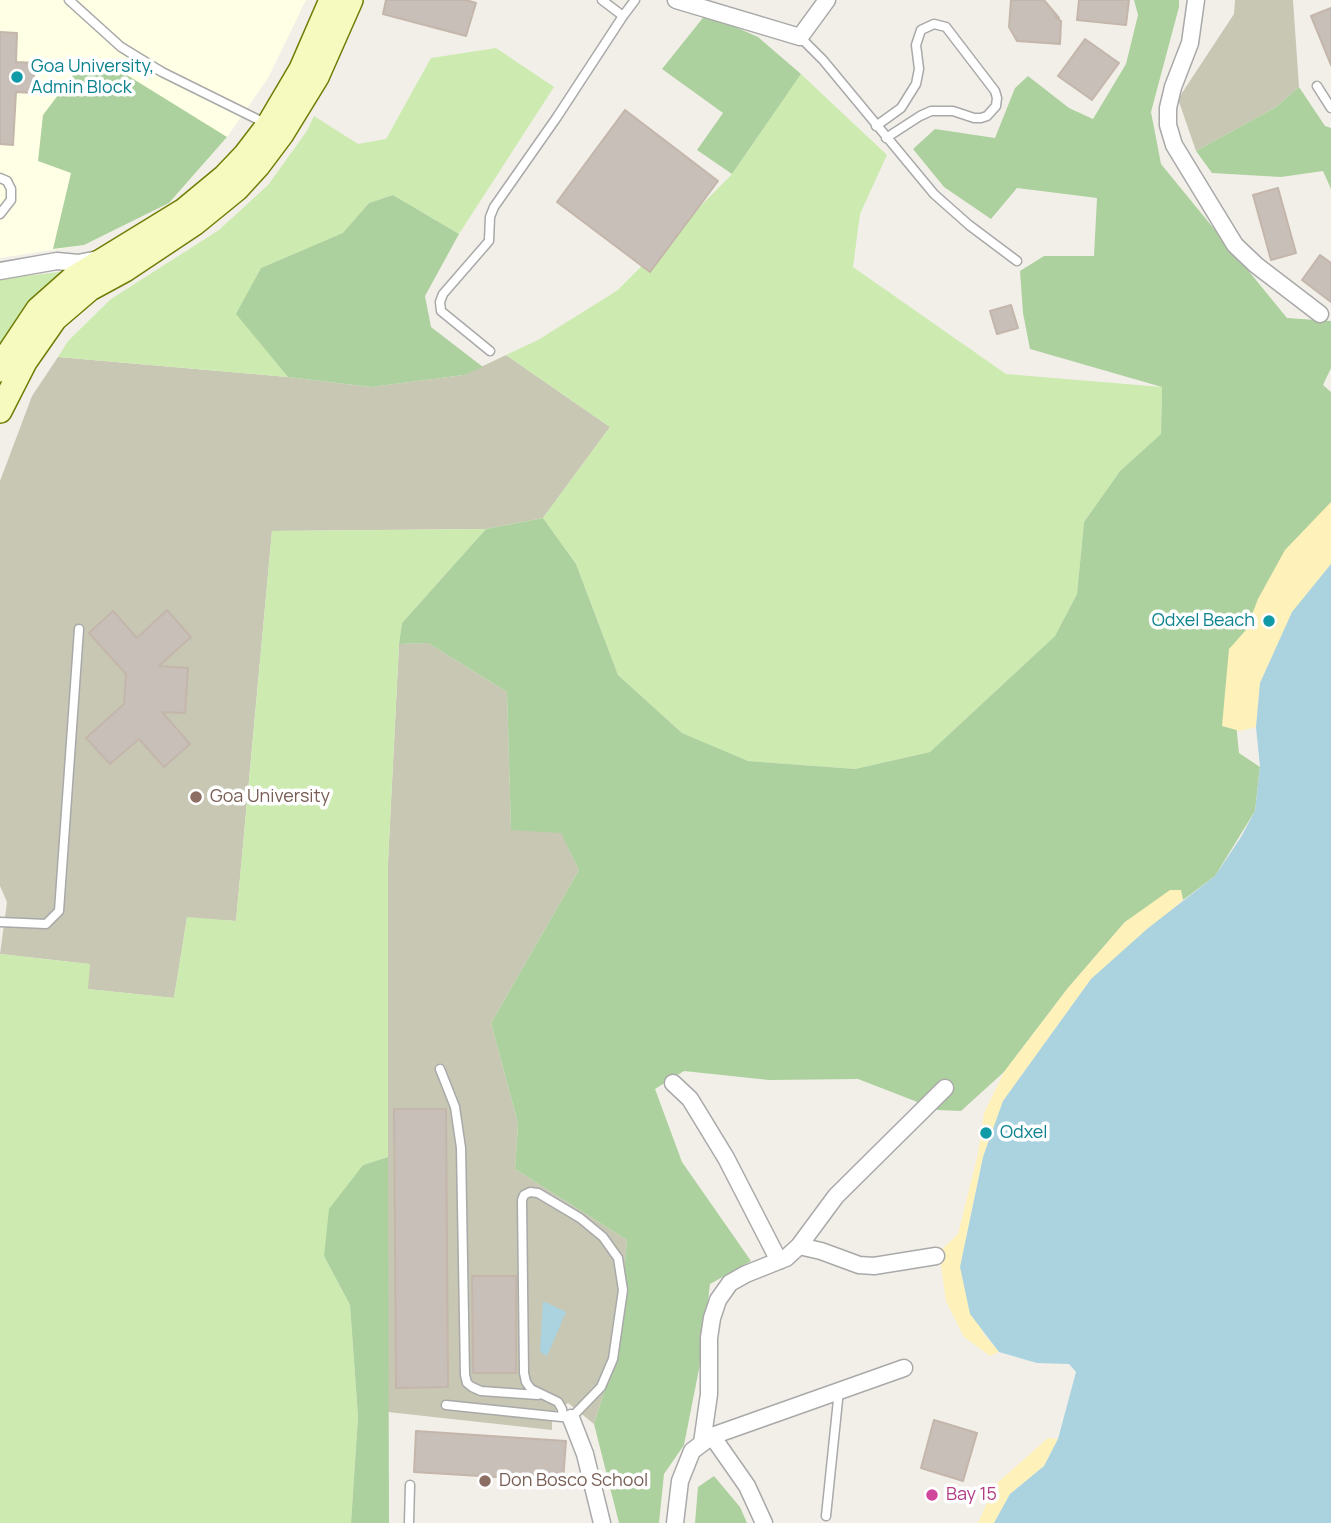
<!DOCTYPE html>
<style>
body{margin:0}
canvas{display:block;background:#f2efe9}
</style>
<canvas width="1331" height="1523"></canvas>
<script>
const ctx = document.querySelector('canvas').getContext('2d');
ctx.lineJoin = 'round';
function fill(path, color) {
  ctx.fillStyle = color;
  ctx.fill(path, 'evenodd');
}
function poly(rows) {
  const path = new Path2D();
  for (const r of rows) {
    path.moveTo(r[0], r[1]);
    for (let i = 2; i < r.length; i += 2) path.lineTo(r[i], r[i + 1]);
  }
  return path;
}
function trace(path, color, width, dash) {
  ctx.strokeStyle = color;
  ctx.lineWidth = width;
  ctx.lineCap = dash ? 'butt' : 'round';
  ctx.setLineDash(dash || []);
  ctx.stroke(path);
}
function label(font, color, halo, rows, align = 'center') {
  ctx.font = font + ' Manrope,sans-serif';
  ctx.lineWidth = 7;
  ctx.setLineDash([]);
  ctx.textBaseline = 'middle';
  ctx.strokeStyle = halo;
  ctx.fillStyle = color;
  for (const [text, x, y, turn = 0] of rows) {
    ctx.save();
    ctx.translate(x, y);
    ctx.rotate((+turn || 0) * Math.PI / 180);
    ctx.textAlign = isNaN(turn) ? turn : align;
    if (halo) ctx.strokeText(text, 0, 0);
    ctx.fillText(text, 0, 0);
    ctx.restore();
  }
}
fill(poly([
 [0,0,306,0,268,78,227,137,169,203,84,245,0,258]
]), '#ffffe5');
fill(poly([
 [1235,0,1293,0,1299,87,1276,107,1196,151,1178,99,1234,14],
 [506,355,610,427,543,518,486,529,272,531,236,921,187,918,174,998,87,989,89,964,0,954,7,902,0,886,0,481,32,396,58,357,288,377,371,387,464,375],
 [428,643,507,692,511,829,561,832,579,870,491,1023,518,1123,515,1169,627,1240,617,1351,594,1424,568,1403,552,1413,552,1430,388,1412,388,862,399,644]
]), '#c7c7b4');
fill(poly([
 [496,48,554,87,459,234,393,195,369,203,344,233,261,268,237,314,288,377,58,357,68,341,111,299,219,230,268,185,307,131,314,116,358,144,386,139,431,58],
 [801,74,887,155,860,214,853,267,1006,374,1162,387,1161,434,1120,471,1084,522,1077,594,1055,636,930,752,855,769,747,761,682,733,618,675,576,564,543,518,610,427,506,355,538,340,618,290,732,174],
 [76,270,0,352,0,279],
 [486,529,402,623,399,644,388,862,388,1157,363,1165,324,1256,350,1305,358,1417,351,1523,0,1523,0,954,90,964,88,989,174,998,187,917,236,921,272,531]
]), '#cdebb0');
fill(poly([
 [1134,0,1179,0,1179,7,1151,112,1161,164,1287,318,1331,321,1331,368,1323,385,1331,392,1331,521,1235,714,1239,753,1260,767,1255,811,1215,876,1183,900,1180,890,1125,922,1068,988,1004,1072,961,1111,938,1110,858,1079,769,1080,684,1071,655,1089,682,1162,751,1261,710,1284,701,1359,684,1445,664,1474,659,1523,619,1523,594,1424,617,1351,627,1240,515,1169,518,1123,491,1023,579,870,561,833,511,830,507,692,428,643,399,644,402,623,486,529,543,518,576,564,618,675,682,733,748,761,855,769,930,752,1055,636,1077,594,1084,522,1120,471,1161,434,1162,387,1030,349,1023,313,1020,271,1044,256,1094,256,1097,198,1017,188,991,219,944,187,913,149,935,129,995,138,1015,88,1028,76,1069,108,1093,119,1126,64,1138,15],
 [706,14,758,37,801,74,732,174,697,150,723,113,662,69],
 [77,70,122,72,227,137,169,203,84,245,53,249,71,173,38,161,43,115],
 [1299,87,1325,126,1331,128,1331,189,1323,171,1281,177,1212,173,1196,151,1276,107],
 [393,195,459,234,425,296,431,327,483,367,464,375,371,387,288,377,236,314,261,268,343,233,369,203],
 [388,1157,389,1523,351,1523,358,1417,350,1305,324,1256,329,1209,363,1165],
 [714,1476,740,1507,747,1523,695,1523,698,1487]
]), '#add19e');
fill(poly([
 [1331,502,1331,564,1292,613,1260,683,1256,727,1240,731,1222,726,1229,649,1246,630,1258,599,1285,550],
 [1170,890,1181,890,1183,900,1091,979,1003,1101,983,1157,960,1267,983,1333,999,1352,990,1356,964,1337,946,1301,939,1252,958,1234,978,1154,984,1113,1004,1072,1068,988,1125,922],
 [1048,1438,1058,1439,1044,1466,1010,1494,994,1523,978,1523,995,1485]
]), '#fff1ba');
fill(poly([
 [1331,564,1331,1523,994,1523,1010,1494,1044,1466,1058,1439,1076,1372,1069,1364,1037,1363,999,1352,970,1314,960,1267,983,1157,1003,1101,1091,979,1147,929,1215,876,1241,837,1255,811,1260,767,1256,727,1260,683,1292,612],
 [543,1301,566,1312,547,1356,540,1352]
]), '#aad3df');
const building = poly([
 [386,0,466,0,476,3,466,36,383,14,386,0],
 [1011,0,1044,0,1059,18,1055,17,1061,21,1060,44,1017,41,1009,27,1011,0],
 [1079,0,1129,0,1126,25,1077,20,1079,0],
 [1331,8,1331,65,1311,16,1331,8],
 [0,32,17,33,16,62,35,63,33,93,16,92,13,145,0,144,0,32],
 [1085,39,1119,63,1092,100,1058,76,1085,39],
 [625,110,718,181,650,272,557,202,625,110],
 [1278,188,1296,253,1271,260,1253,195,1278,188],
 [1320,255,1331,263,1331,302,1302,280,1320,255],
 [1011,305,1018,328,997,334,990,311,1011,305],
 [167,610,191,637,159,666,188,668,185,713,162,712,190,744,164,767,139,739,110,764,86,738,124,704,126,674,89,633,113,611,137,638,167,610],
 [394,1109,446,1109,448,1387,396,1388,394,1109],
 [472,1276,516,1276,516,1373,473,1373,472,1276],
 [934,1420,977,1433,963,1481,921,1468,934,1420],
 [416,1431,566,1441,563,1481,414,1472,416,1431]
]);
fill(building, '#c7bfb8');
trace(building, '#c4b6ab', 2);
const lane = poly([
 [69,0,121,47,162,72,265,123],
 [602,0,623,16,635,0],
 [800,37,823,60,934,194,969,225,1017,261],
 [1317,86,1331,108],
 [876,126,901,108,916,84,919,69,916,45,921,30,934,24,946,27,995,91,997,98,996,106,987,116,981,118,974,118,953,111,931,111,920,116,886,138],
 [0,178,7,181,11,189,11,200,0,214],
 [490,351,441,311,440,302,443,294,489,241,490,217,494,207,557,117,623,16],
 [0,922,46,924,59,911,79,629],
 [440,1069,455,1107,461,1148,465,1375,467,1383,472,1387,481,1391,538,1395],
 [446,1405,571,1418,601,1387,613,1359,623,1290,618,1258,603,1237,580,1218,538,1193,530,1192,524,1195,522,1200,524,1373,526,1382,531,1389,558,1402,562,1409,563,1417],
 [826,1516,839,1390],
 [409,1523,410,1485]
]);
const street = poly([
 [676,0,800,37,827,0],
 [1196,0,1190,43,1173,87,1168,108,1168,125,1174,145,1235,245,1256,265,1320,314],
 [0,271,57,261,78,263,98,259],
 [673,1083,690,1099,726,1158,779,1261],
 [799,1246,821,1251,859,1265,874,1266,936,1256],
 [571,1418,585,1454,602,1523],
 [712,1436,904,1368],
 [702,1443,709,1394,709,1338,712,1318,718,1300,730,1283,746,1274,786,1258,799,1246,836,1196,945,1088],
 [675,1523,680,1481,692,1451,712,1436,747,1486,764,1523]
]);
const secondary = poly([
 [0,370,6,357,38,309,73,278,184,210,225,176,245,155,268,125,301,69,331,0],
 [0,411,25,362,55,319,90,289,125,270,194,224,237,189,258,166,282,134,317,77,351,0]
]);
trace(lane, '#a9a9a9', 11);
trace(street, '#a9a9a9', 19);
trace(secondary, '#707d05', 26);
trace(lane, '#fff', 8);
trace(street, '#fff', 16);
trace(secondary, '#f7fabf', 23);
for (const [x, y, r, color] of [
 [17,77,7,"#0f9aa8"],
 [1269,621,7,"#0f9aa8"],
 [196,797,7,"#8d6e63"],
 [986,1133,7,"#0f9aa8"],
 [485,1481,7,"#8d6e63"],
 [932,1495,7,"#d1479c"]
]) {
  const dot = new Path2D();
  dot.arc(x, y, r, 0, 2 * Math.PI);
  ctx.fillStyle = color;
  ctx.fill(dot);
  trace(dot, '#fff', 2.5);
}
label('18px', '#0d838f', '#fff', [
 ["Goa University,",31,67],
 ["Admin Block",31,88],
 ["Odxel Beach",1255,621,"right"],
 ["Odxel",1000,1133]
], 'left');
label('18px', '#785e54', '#fff', [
 ["Goa University",210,797],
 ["Don Bosco School",499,1481]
], 'left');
label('18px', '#b23c85', '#fff', [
 ["Bay 15",946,1495]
], 'left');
</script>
